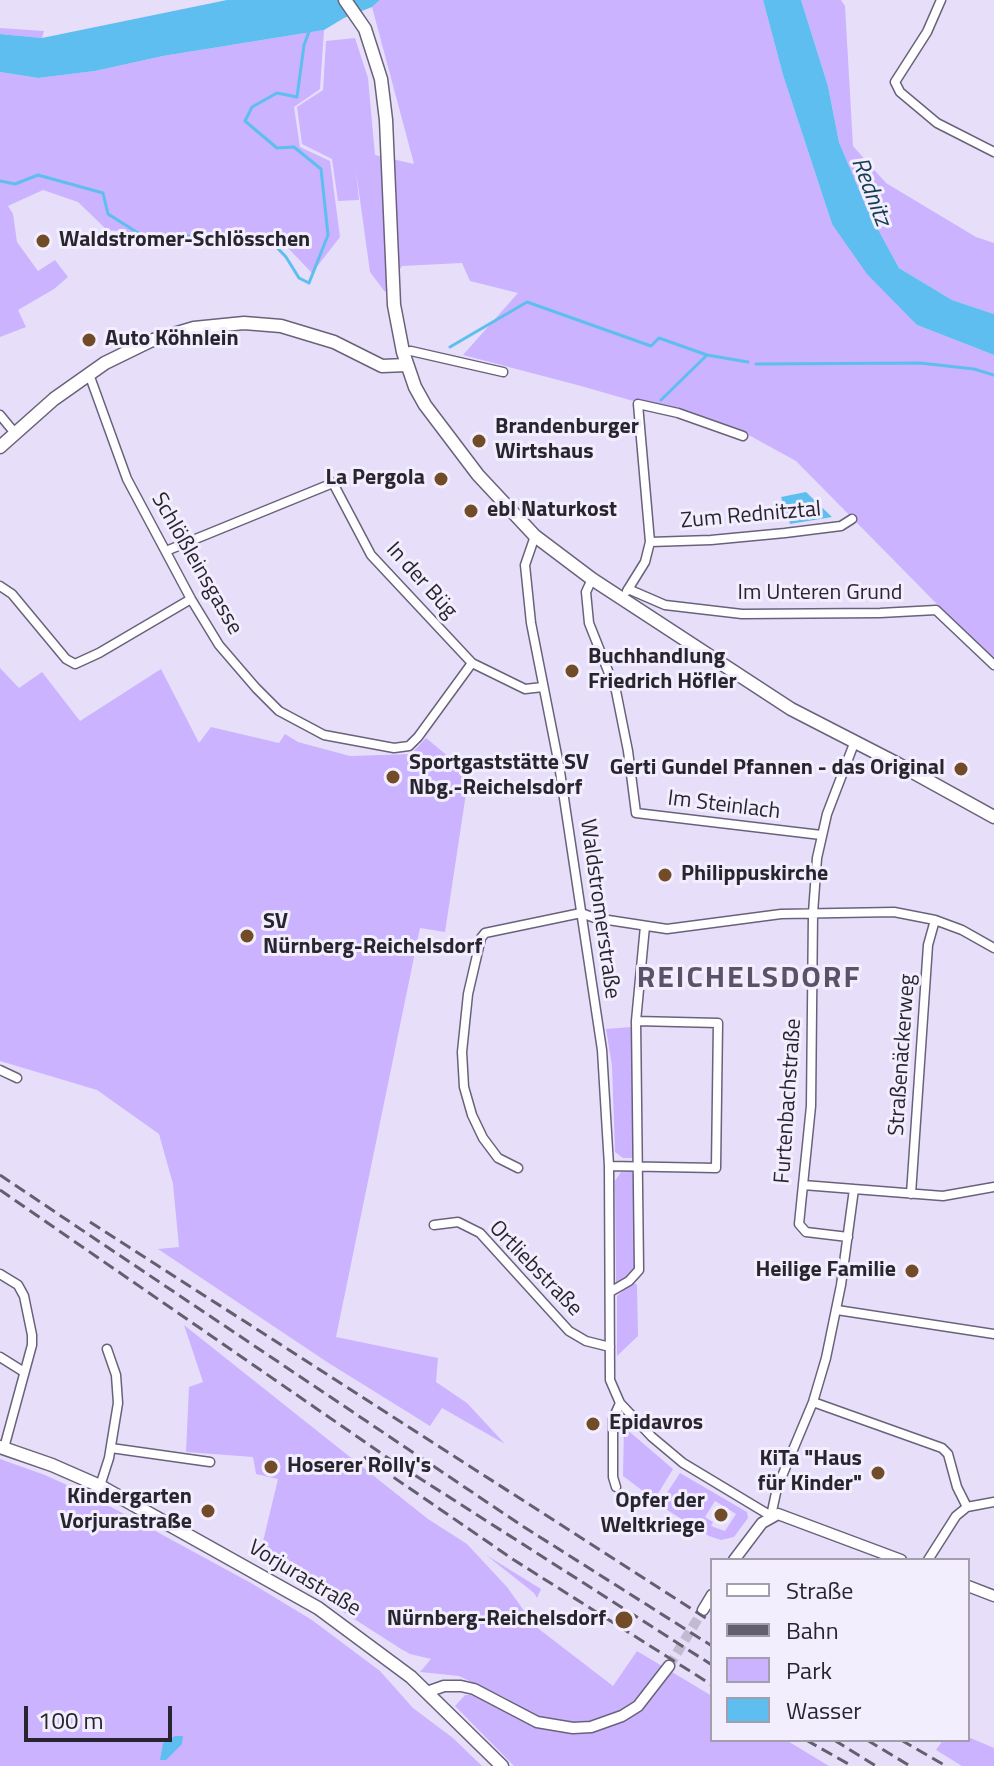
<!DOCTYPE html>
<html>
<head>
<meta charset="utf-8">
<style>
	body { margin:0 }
	#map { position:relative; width:994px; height:1766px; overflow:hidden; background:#e7dffa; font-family:"Titillium Web",sans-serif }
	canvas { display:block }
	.legend { position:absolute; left:710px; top:1558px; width:260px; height:184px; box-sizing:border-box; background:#f3eefe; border:2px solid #a29eab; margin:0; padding:10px 14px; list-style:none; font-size:24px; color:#28252f }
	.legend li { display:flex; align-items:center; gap:16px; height:40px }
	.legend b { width:40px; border:2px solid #a29eab }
	.scale { position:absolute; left:24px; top:1706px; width:148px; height:36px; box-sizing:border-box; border:4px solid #28252f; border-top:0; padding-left:10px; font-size:24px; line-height:28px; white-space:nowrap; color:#28252f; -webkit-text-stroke:6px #f3eefe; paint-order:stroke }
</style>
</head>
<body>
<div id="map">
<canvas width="994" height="1766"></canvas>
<ul class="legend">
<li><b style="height:10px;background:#fff"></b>Straße</li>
<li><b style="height:10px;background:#645f6e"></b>Bahn</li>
<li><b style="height:22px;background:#cbb3ff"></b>Park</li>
<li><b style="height:22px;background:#5ebeef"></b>Wasser</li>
</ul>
<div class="scale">100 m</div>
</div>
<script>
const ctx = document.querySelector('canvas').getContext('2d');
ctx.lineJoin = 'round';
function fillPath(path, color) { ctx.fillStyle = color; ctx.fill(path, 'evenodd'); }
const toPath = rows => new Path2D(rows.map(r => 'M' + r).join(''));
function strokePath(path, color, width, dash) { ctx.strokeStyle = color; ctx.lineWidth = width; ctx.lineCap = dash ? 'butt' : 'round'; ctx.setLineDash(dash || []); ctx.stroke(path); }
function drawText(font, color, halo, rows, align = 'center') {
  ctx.font = font + ' "Titillium Web",sans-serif'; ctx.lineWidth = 6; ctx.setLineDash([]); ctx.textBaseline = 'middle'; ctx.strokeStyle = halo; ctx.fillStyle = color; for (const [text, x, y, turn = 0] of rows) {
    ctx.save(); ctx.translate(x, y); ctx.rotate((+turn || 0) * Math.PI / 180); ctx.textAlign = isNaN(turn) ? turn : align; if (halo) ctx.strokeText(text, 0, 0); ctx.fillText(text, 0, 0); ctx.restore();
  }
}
fillPath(toPath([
	[380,0,763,0,783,75,832,224,917,325,994,355,994,662,796,461,745,433,581,386,463,355,518,293,470,281,462,263,402,266,385,292,370,272,356,171,359,200,338,201,332,159,302,144,297,107,323,90,326,41,355,38,368,78,375,155,414,164,372,7],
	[801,0,841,0,845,6,853,146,886,183,976,237,994,243,994,314,952,300,899,268,867,209,839,142,828,86],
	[0,28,44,31,42,38,0,34],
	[324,30,320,89,294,107,300,147,330,161,340,237,312,273,287,247,107,230,78,202,43,190,8,206,13,214,17,242,38,271,55,260,68,277,54,289,18,310,26,327,0,337,0,72,38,78,95,71,163,56],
	[0,668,19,688,42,672,80,721,161,669,199,743,211,727,279,743,285,734,298,742,350,756,411,754,426,738,449,757,470,767,445,932,420,928,336,1337,438,1358,436,1382,467,1403,505,1444,442,1408,430,1426,327,1362,158,1249,179,1247,173,1184,159,1134,97,1090,0,1061],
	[631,1027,635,1158,623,1158,615,1152,612,1066,606,1029],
	[621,1172,635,1172,636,1268,634,1273,616,1285,615,1181],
	[633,1282,637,1285,638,1336,617,1356,617,1296],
	[184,1325,428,1519,467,1544,507,1587,535,1626,613,1686,637,1651,712,1696,712,1740,786,1740,829,1766,514,1766,455,1706,465,1695,473,1695,501,1709,508,1699,459,1676,420,1672,431,1659,410,1654,401,1649,259,1558,278,1479,256,1474,253,1457,186,1452,189,1387,203,1382],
	[624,1427,673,1469,656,1497,647,1494,623,1476],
	[0,1459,45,1475,91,1496,251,1583,312,1620,380,1671,413,1708,453,1738,482,1766,0,1766],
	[680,1473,747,1512,748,1518,734,1537,721,1540,709,1536,659,1505],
	[715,1501,736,1514,725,1531,711,1526,713,1522,705,1517],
	[486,1555,541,1589,537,1598,534,1593],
	[968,1737,994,1748,994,1766,962,1766,936,1750,943,1740,968,1740]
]), '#cbb3ff');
fillPath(toPath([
	[227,0,380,0,372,7,344,18,324,30,163,56,95,71,38,78,0,72,0,34,42,38],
	[763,0,801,0,828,86,839,142,867,209,899,268,952,300,994,314,994,355,917,325,867,274,832,224,783,75],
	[806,492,832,517,790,524,781,497],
	[175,1736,183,1736,182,1744,166,1760,160,1760,163,1743]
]), '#5ebeef');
strokePath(toPath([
	[0,181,15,184,38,175,103,193,108,214,143,236,266,236,286,257,299,278,309,283,328,235,321,169,294,147,277,148,245,121,252,107,277,93,297,97,304,45,310,29],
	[450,347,527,302,651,346,659,338,707,355,748,362],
	[756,364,920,363,974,369,994,375],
	[661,400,707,355]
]), '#5ebeef', 3);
strokePath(toPath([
	[669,1666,703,1610]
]), '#c1bad1', 10, [10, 5]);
const minor = toPath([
	[941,0,927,32,895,82,900,92,937,123,994,152],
	[403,352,411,351,503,372],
	[89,374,127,479,191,599,219,645,256,688,279,711,324,735,394,748,409,746,418,737,472,663],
	[0,415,14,432],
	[535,536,525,565,531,623,559,765,602,1050,609,1166,610,1380,620,1403,652,1437,683,1463,771,1516],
	[650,542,711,540,785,533,841,526,852,519],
	[166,551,333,483,371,555,472,663,525,689,543,687],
	[592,579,586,592,589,623,616,691,628,751,636,813,821,835],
	[0,586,12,594,66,659,75,664,99,653,191,599],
	[628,589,665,605,742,614,880,613,936,610,994,665],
	[627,591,645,562,650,542,638,404,678,413,743,436],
	[0,1070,17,1078],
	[609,1166,716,1168,718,1023,636,1021],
	[518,1168,498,1158,483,1138,472,1115,464,1087,462,1052,468,994,481,938,485,933,581,913,595,918,667,929,781,914,894,912,935,920,962,930,994,948],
	[803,1185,943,1196,994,1187],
	[911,1194,928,945,935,920],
	[434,1225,458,1222,480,1233,569,1331,586,1341,610,1347],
	[848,1237,806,1232,799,1224,811,1106,813,913,817,858,827,814,855,741],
	[0,1274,18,1285,24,1296,32,1335,32,1345,4,1448],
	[610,1292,629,1281,639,1270,636,1021,645,926],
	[837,1310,994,1334],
	[0,1357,24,1372],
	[813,1402,942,1448,948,1454,957,1487,967,1507],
	[111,1448,210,1462],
	[100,1486,109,1458,118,1403,116,1375,107,1349],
	[616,1487,613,1477,613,1419,620,1403],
	[771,1516,777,1488,813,1402,826,1358,841,1285,854,1189],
	[928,1560,956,1516,967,1507,994,1502]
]);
const tertiary = toPath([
	[734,1560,762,1523,778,1514,901,1560],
	[968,1586,994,1596],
	[703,1610,712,1595],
	[427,1692,444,1686,461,1686,474,1689,537,1722,573,1728,591,1727,622,1716,638,1706,669,1666]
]);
const secondary = toPath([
	[0,447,54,399,105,363,150,341,194,328,244,323,281,326,334,342,382,366,407,365],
	[0,1447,52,1465,100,1486,318,1608,411,1677,502,1766]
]);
const primary = toPath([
	[345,0,365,29,381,79,386,120,394,305,403,352,415,387,425,405,478,475,535,536,592,579,791,709,898,764,994,817]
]);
strokePath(minor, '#69627a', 11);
strokePath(tertiary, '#69627a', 13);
strokePath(secondary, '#69627a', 15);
strokePath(primary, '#69627a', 15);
strokePath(minor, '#fff', 8);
strokePath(tertiary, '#fff', 10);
strokePath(secondary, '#fff', 12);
strokePath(primary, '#fff', 12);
strokePath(toPath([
	[0,1175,524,1527,712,1646],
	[0,1190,388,1458,712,1665],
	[90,1222,712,1622],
	[364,1457,514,1560,712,1685],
	[806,1740,852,1766],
	[834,1740,876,1766],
	[867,1740,910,1766],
	[901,1740,946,1766]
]), '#645f6e', 3, [12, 6]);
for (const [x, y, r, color] of [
	[43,241,8,"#724c28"],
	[89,340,8,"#724c28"],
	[479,441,8,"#724c28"],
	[441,479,8,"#724c28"],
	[471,511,8,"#724c28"],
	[572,671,8,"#724c28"],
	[961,769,8,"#724c28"],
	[393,777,8,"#724c28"],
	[665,875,8,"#724c28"],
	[247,936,8,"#724c28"],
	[912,1271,8,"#724c28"],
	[593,1424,8,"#724c28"],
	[271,1467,8,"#724c28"],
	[878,1473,8,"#724c28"],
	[208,1511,8,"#724c28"],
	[721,1515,8,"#724c28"],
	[624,1620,10,"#724c28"]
]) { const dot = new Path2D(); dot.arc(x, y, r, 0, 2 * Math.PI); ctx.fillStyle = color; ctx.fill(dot); strokePath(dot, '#f3eefe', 3); }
drawText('bold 22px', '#28252f', '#f3eefe', [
	["Waldstromer-Schlösschen",59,241],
	["Auto Köhnlein",105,340],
	["Brandenburger",495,428],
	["Wirtshaus",495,453],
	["La Pergola",425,479,"right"],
	["ebl Naturkost",487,511],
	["Buchhandlung",588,658],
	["Friedrich Höfler",588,683],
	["Sportgaststätte SV",409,764],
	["Nbg.-Reichelsdorf",409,789],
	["Gerti Gundel Pfannen - das Original",945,769,"right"],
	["Philippuskirche",681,875],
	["SV",263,923],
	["Nürnberg-Reichelsdorf",263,948],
	["Heilige Familie",896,1271,"right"],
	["Epidavros",609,1424],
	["KiTa \"Haus",862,1460,"right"],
	["für Kinder\"",862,1485,"right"],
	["Hoserer Rolly's",287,1467],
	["Kindergarten",192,1498,"right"],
	["Vorjurastraße",192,1523,"right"],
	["Opfer der",705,1502,"right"],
	["Weltkriege",705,1527,"right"],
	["Nürnberg-Reichelsdorf",606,1620,"right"]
], 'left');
drawText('22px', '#28252f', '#f3eefe', [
	["Zum Rednitztal",751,516,-5],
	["Schlößleinsgasse",196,564,60],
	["In der Büg",421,581,48],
	["Im Unteren Grund",820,594],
	["Im Steinlach",724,806,7],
	["Waldstromerstraße",599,909,82],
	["Straßenäckerweg",903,1055,-86],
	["Furtenbachstraße",789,1101,-86],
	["Ortliebstraße",535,1269,46],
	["Vorjurastraße",304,1579,31]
]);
drawText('italic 24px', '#143d52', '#f3eefe', [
	["Rednitz",870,192,69]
]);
ctx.letterSpacing = '2px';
drawText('bold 30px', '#595269', '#f3eefe', [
	["REICHELSDORF",749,980]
]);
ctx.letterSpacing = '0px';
</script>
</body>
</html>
